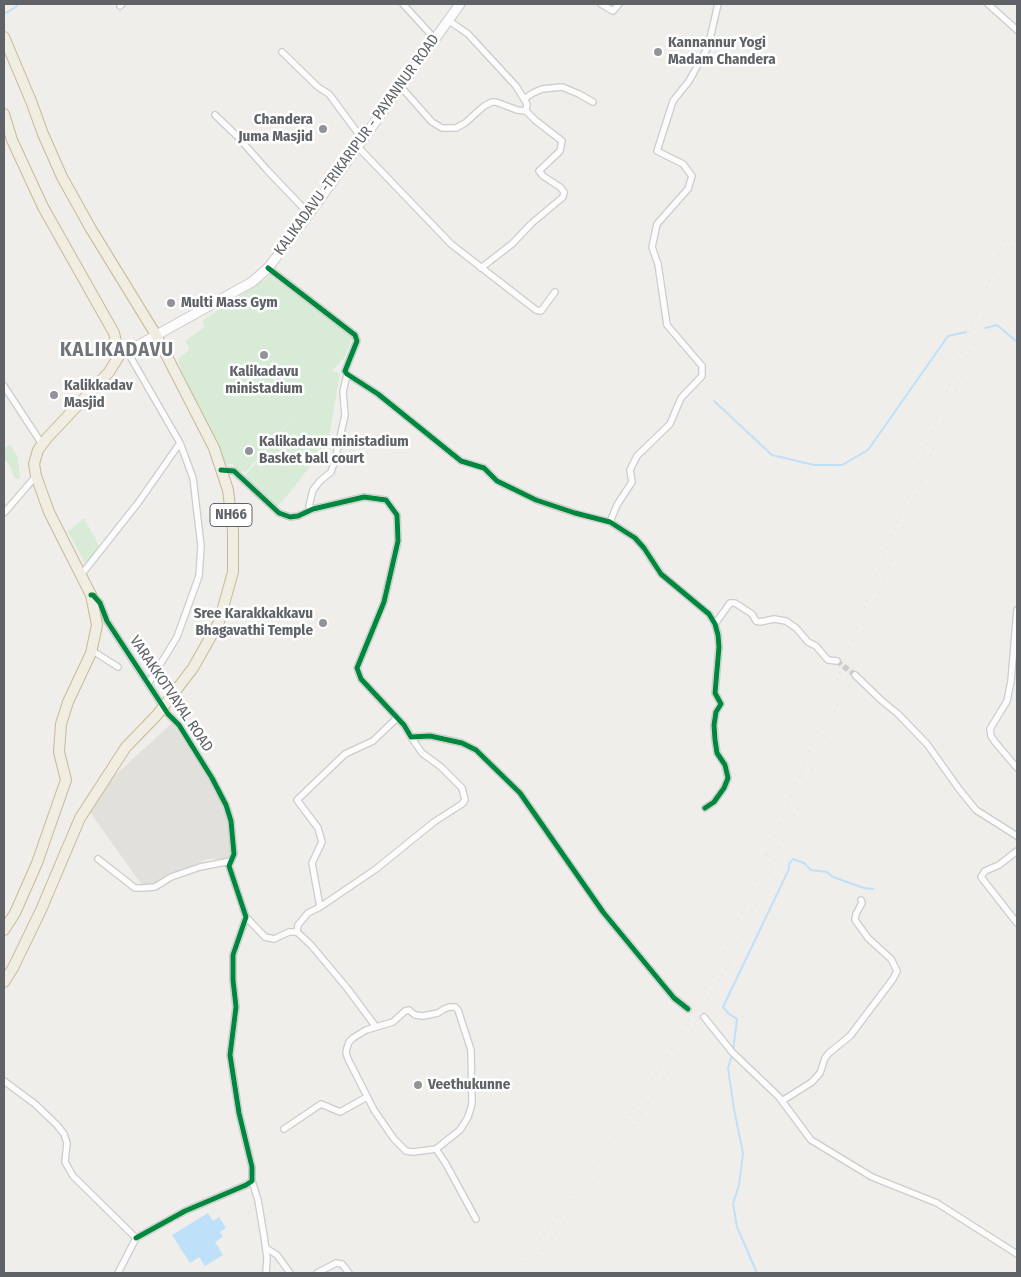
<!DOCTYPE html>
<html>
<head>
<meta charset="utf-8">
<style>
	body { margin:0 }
	#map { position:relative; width:1021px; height:1277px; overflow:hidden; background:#efeeea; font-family:"Fira Sans Condensed",sans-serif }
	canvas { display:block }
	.frame { position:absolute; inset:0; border:5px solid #5f6368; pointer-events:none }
</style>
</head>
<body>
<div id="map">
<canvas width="1021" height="1277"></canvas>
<div class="frame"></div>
</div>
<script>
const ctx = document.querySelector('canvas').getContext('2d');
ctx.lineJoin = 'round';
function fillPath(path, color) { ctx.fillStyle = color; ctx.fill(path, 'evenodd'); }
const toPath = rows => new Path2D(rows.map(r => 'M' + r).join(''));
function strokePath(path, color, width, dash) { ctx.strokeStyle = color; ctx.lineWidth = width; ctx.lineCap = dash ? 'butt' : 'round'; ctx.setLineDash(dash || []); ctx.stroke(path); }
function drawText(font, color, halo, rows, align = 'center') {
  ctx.font = font + ' "Fira Sans Condensed",sans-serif'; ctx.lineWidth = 5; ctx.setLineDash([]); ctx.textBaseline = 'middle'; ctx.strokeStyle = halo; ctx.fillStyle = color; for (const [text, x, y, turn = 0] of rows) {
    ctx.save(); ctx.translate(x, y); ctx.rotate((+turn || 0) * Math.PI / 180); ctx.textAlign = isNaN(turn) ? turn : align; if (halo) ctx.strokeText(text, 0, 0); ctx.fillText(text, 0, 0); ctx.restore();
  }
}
fillPath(toPath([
	[172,723,218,792,229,819,232,853,228,859,207,859,158,882,142,885,84,804]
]), '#e2e0da');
fillPath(toPath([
	[270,276,353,337,344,358,332,371,340,373,328,443,291,491,277,507,245,476,299,410,245,473,244,471,240,472,232,464,226,465,183,376,178,359,190,349,185,341,205,327,202,321],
	[10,445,18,457,20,479,14,478,11,468,4,458,4,448],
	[84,518,100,548,85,563,68,532]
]), '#d8ebd6');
fillPath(toPath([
	[208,1213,213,1221,219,1217,226,1228,220,1232,223,1237,215,1242,223,1255,205,1266,199,1257,190,1263,172,1235]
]), '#bfe0f9');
strokePath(toPath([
	[4,14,16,7,17,4],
	[985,328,997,325,1017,342],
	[714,401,772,455,814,465,842,465,868,450,948,336,966,332],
	[733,1051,737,1019,729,1014,723,1007,789,869,789,864,793,859,804,863,811,870,827,872,833,877,864,888,873,889],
	[732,1055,728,1068,734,1109,743,1153,739,1185,733,1204,737,1227,757,1273]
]), '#bfe0f9', 2);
strokePath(toPath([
	[837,661,855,675]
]), '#cbcbca', 5.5, [5.5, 3]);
const street = toPath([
	[403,4,435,39],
	[601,4,613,11,619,4],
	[988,4,1017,30],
	[120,6,122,4],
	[448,20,468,34,516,86,527,104,526,111],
	[282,52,318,87,329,94,363,140],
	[401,87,432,122,442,128,456,128,465,123,484,106,492,102,496,102,517,110,526,111,535,120,562,141,560,151,539,171,543,176,560,187,564,192,563,197,532,223,512,244,481,268],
	[524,99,533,93,542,89,562,87,579,94,593,102],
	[215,115,238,137,267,170,309,214],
	[358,147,451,244,536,310,541,311,555,292],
	[268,268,355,335,357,341,345,371,347,374,378,394,461,461,484,468,497,481,536,500,575,513,610,522,635,538,644,548,661,574,709,614,715,624,718,635,719,647,715,693,721,704,716,712,714,725,715,740,717,753,725,765,728,778,724,788,714,802,705,808],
	[127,351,180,443,193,478,201,546,199,576,177,637,148,684],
	[4,386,42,444],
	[221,470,234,471,279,513,290,517,298,516,313,509,364,497,386,500,397,515,398,541,384,602,357,668,361,679,404,725,411,737,430,736,462,743,476,750,520,793,603,912,674,998,688,1009],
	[313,509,309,506,313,490,320,481,331,472,335,460,345,415,343,392,347,374],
	[4,513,36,476],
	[610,522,617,505,632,482,630,470,637,456,670,424,681,398,702,376,702,366,667,325,658,264,652,247,657,224,688,189,692,176,683,164,657,151,673,101,689,81,708,47,718,4],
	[81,575,138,503,180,443],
	[93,595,100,603,107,621,135,664,168,714,179,725,212,778,226,805,231,821,234,854,229,866,246,917,233,955,233,980,236,1007,230,1055,239,1113,252,1167,252,1181,246,1185,185,1211,136,1238],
	[1017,610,1011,681,1007,701,990,729,991,736,995,742,1017,768],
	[715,624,730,603,735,603,752,614,756,621,760,622,774,619,786,621,796,628,808,642,816,646,828,660,837,661],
	[91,653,96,653,118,667],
	[855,675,881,700,898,714,927,744,959,789,976,810,1017,836],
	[1017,851,999,865,985,871,981,877,1017,923],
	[98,859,135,888,142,888,155,887,171,877,200,867,231,861],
	[320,907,312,863,322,842,318,828,297,800,345,754,373,741,397,718],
	[246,917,265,937,274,939,289,932,297,932,311,945,347,988,376,1027],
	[297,932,298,925,308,913,320,907,376,869,434,822,462,804,465,800,462,788,441,767,422,753,411,737],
	[450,1007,455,1007,458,1010,471,1050,472,1104,468,1117,460,1130,436,1149,413,1152,406,1151,394,1139,374,1110,348,1059,346,1053,347,1048,349,1042,353,1038,366,1030,393,1022,405,1011,409,1010,415,1015,423,1016,438,1013,444,1009,450,1007],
	[704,1017,732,1052,779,1097,811,1140,872,1177,937,1203,1017,1254],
	[4,1081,35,1104,57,1125,64,1134,67,1143,65,1162,73,1176,136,1238,118,1273],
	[782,1101,812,1082,820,1073,825,1058,829,1053,850,1036,893,979,897,971,891,959,868,938,855,920,856,914,862,903,861,900],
	[284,1129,321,1104,340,1112,367,1097],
	[436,1149,446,1164,476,1219],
	[252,1181,258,1200,264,1236,267,1258,266,1273],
	[266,1248,277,1255,290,1273],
	[317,1273,336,1263,342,1264,349,1273]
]);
const secondary = toPath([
	[119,356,252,282,268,268,309,214,460,4]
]);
const highway = toPath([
	[4,37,31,101,43,134,62,177,91,229,156,335,214,448,228,490,233,531,233,572,219,622,193,668,157,715,126,747,80,818,41,910,13,968,4,982],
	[4,114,12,140,43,207,114,333,119,356,109,372,47,438,38,450,34,464,36,476,49,512,91,595,97,625,91,653,68,702,61,724,59,752,66,780,37,863,15,913,4,930]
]);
strokePath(street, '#cbcccc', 8);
strokePath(secondary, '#cacacb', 11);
strokePath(highway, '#c8b996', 12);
strokePath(street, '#fdfcfc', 5.5);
strokePath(secondary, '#fdfcfc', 9);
strokePath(highway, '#f0ede3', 10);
strokePath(toPath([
	[514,1273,564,1208,617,1134,678,1038,712,976,730,939,774,839,830,698,1017,207],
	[526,1273,604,1169,646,1107,679,1054,733,956,800,802,967,361,1017,236]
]), '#e4e4e4', 2, [1, 6]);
strokePath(toPath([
	[268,268,355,335,357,341,345,371,347,374,378,394,461,461,484,468,497,481,536,500,575,513,610,522,635,538,644,548,661,574,709,614,715,624,718,635,719,647,715,693,721,704,716,712,714,725,715,740,717,753,725,765,728,778,724,788,714,802,705,808],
	[221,470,234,471,279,513,290,517,298,516,313,509,364,497,386,500,397,515,398,541,384,602,357,668,361,679,404,725,411,737,430,736,462,743,476,750,520,793,603,912,674,998,688,1009],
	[91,595,93,595,100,603,107,621,168,714,179,725,212,778,226,805,231,821,234,854,229,866,246,917,233,955,233,980,236,1007,230,1055,239,1113,252,1167,252,1181,246,1185,185,1211,136,1238]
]), '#00873e', 5);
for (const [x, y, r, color] of [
	[658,52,5,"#919496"],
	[323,129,5,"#919496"],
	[171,303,5,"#919496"],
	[264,355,5,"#919496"],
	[54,395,5,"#919496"],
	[249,451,5,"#919496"],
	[323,623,5,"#919496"],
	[418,1085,5,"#919496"]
]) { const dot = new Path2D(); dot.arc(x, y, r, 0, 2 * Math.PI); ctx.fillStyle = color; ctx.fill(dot); strokePath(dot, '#fff', 2); }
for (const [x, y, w] of [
	[231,515,42]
]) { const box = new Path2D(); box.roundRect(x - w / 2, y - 11.5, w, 23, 4); ctx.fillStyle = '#fff'; ctx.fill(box); strokePath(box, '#5f6368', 1); }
drawText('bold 14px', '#5f6368', null, [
	["NH66",231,515]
]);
drawText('bold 15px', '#5f6368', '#fff', [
	["Kannannur Yogi",668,43],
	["Madam Chandera",668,60],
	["Chandera",313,120,"right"],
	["Juma Masjid",313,137,"right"],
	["Multi Mass Gym",181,303],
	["Kalikadavu",264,372,"center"],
	["ministadium",264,389,"center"],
	["Kalikkadav",64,386],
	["Masjid",64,403],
	["Kalikadavu ministadium",259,442],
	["Basket ball court",259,459],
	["Sree Karakkakkavu",313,614,"right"],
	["Bhagavathi Temple",313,631,"right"],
	["Veethukunne",428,1085]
], 'left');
drawText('15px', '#5f6368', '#fff', [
	["KALIKADAVU -TRIKARIPUR - PAYANNUR ROAD",357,145,-54],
	["VARAKKOTVAYAL ROAD",171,694,56]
]);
ctx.letterSpacing = '1px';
drawText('bold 20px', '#70757a', '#fff', [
	["KALIKADAVU",117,350]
]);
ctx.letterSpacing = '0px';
</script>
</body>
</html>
